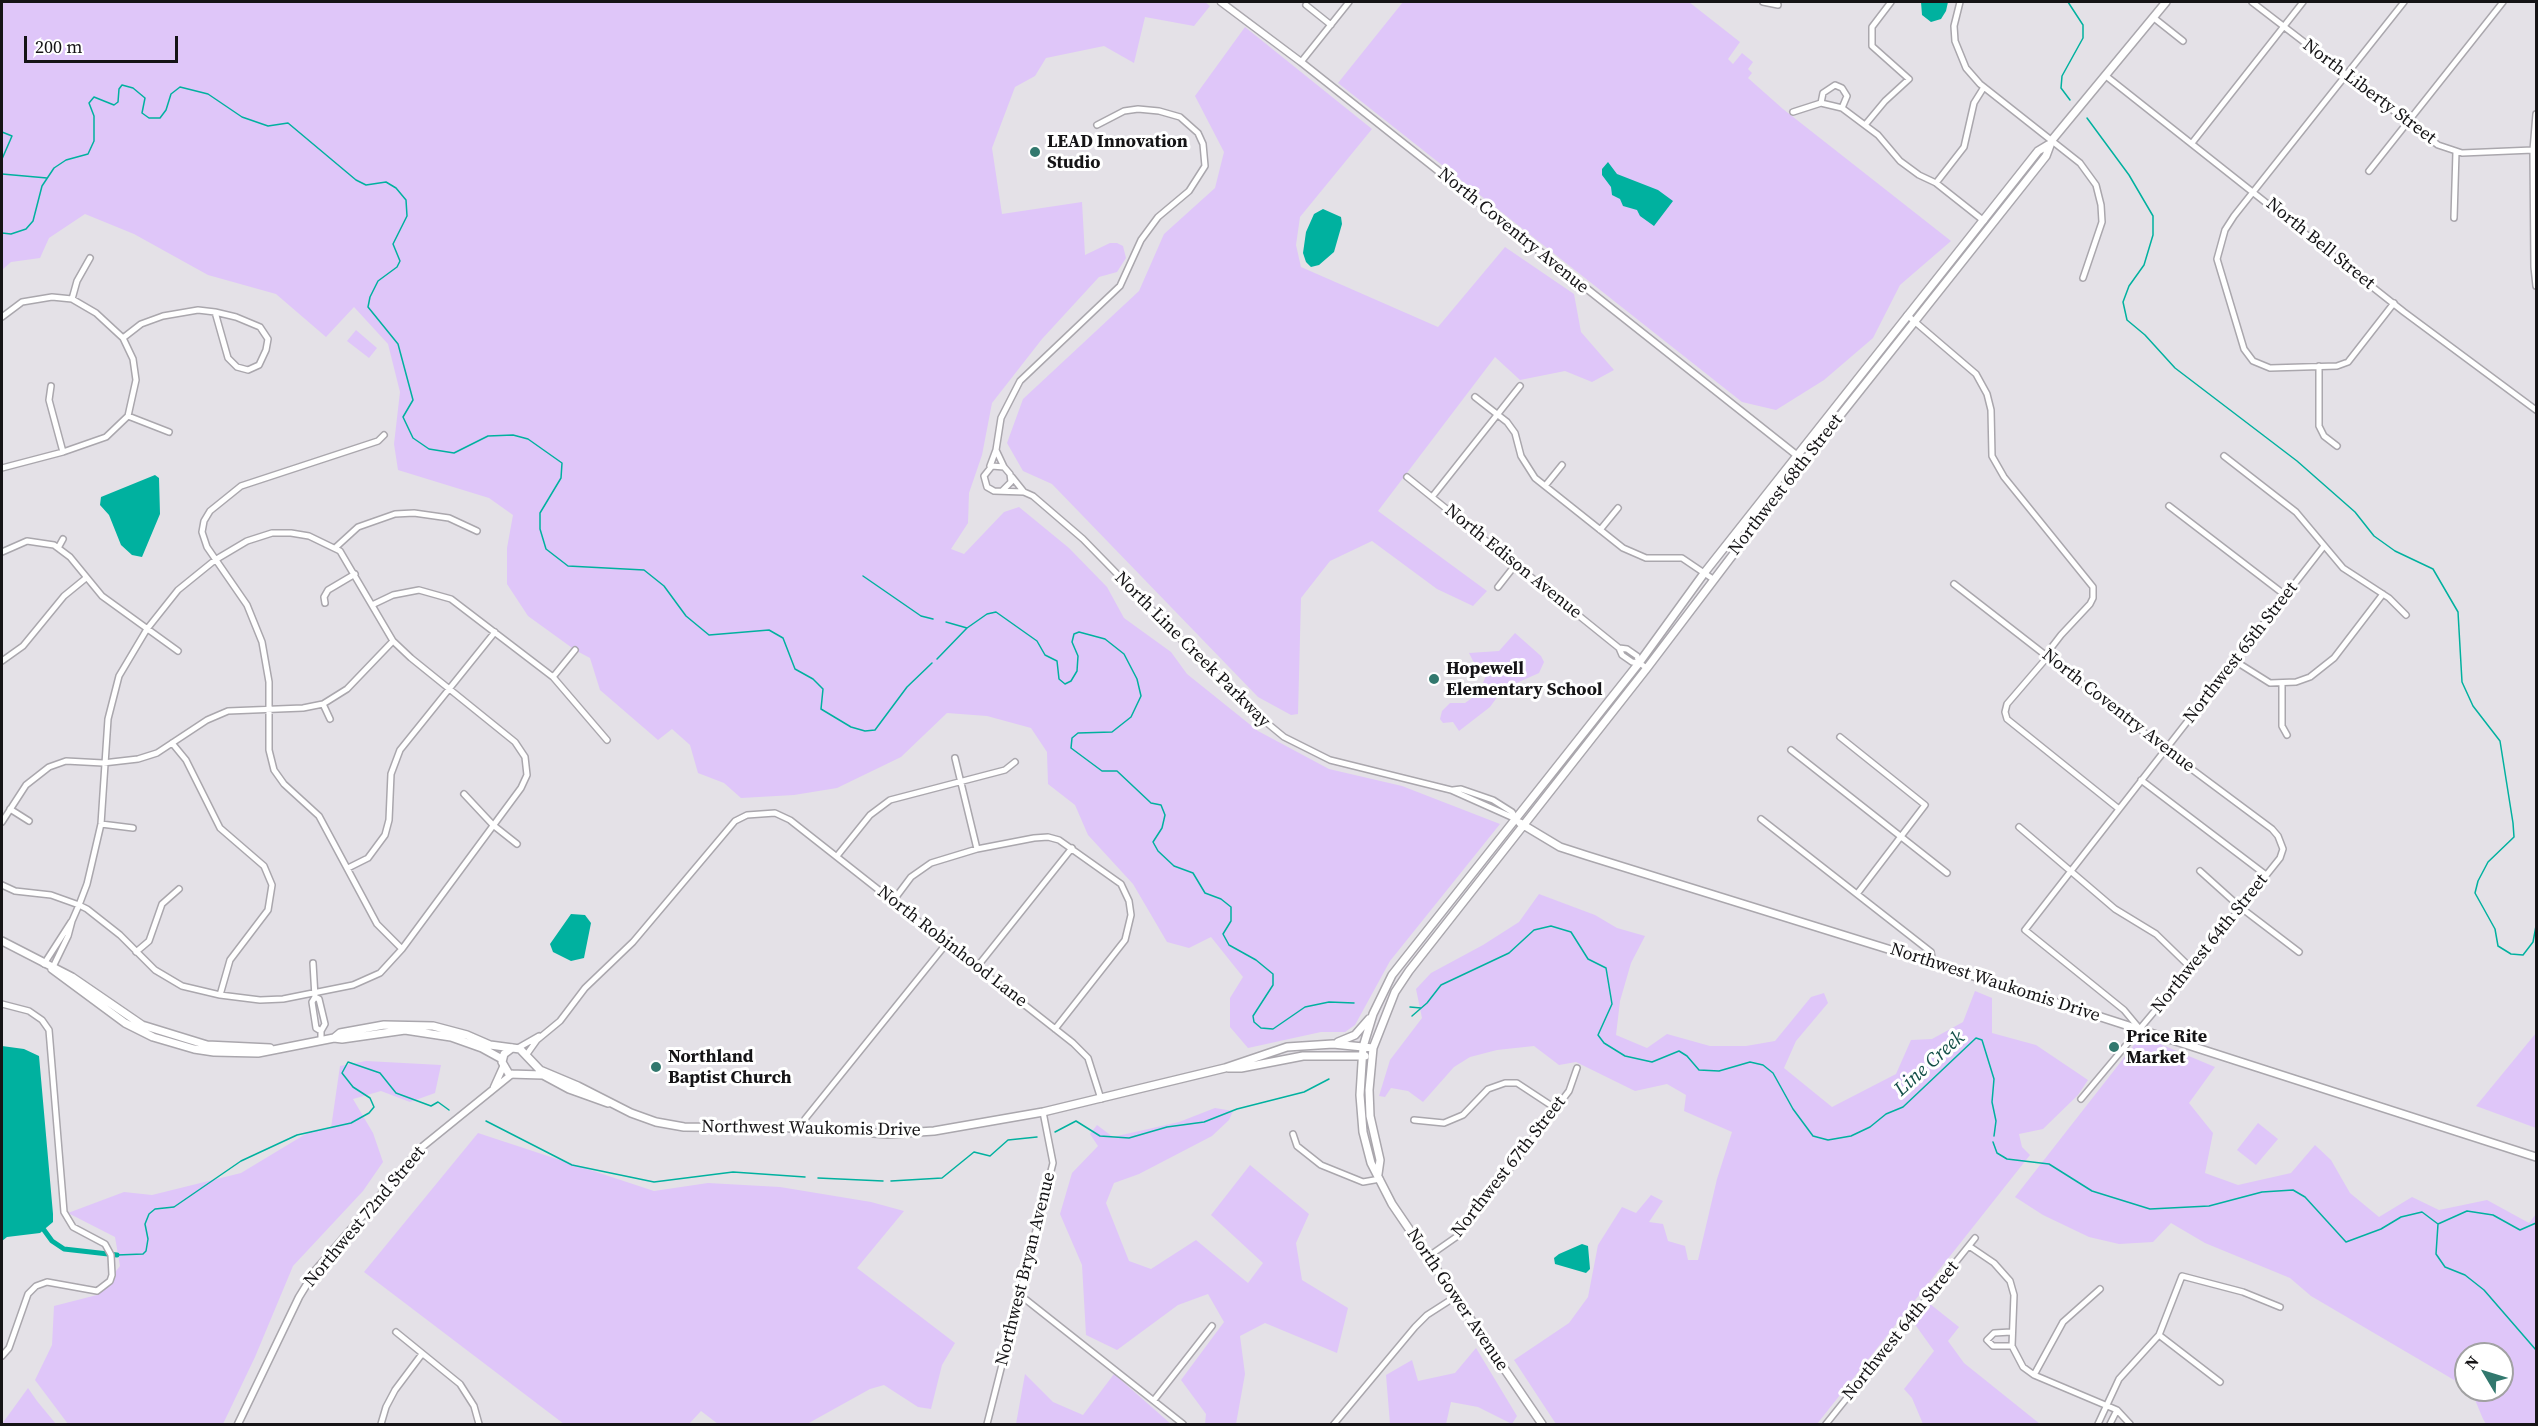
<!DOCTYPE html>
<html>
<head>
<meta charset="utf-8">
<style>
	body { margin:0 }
	#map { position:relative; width:2538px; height:1426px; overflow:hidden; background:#e4e1e7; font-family:"Source Serif 4",serif }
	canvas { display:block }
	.frame { position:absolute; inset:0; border:3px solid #151416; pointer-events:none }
	.north { position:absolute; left:2454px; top:1342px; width:60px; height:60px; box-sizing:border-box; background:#fff; border:2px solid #a1a1a2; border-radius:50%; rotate:308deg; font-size:16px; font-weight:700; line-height:24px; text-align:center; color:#151416 }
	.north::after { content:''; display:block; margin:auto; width:21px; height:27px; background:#32786e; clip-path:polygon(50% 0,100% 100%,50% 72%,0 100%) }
	.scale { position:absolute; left:24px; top:36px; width:154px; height:27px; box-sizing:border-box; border:3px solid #151416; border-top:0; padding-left:8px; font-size:18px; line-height:21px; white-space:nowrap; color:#151416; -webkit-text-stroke:4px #fff; paint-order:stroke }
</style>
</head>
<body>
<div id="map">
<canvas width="2538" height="1426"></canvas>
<div class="frame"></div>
<div class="north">N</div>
<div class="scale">200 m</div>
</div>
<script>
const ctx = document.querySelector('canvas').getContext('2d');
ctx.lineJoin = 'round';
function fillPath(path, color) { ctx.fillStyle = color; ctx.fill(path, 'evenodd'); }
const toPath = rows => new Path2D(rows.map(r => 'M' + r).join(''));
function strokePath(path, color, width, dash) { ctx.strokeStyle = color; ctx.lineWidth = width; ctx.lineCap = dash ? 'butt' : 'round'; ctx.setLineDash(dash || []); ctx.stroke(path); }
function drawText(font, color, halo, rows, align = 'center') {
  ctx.font = font + ' "Source Serif 4",serif'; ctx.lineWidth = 6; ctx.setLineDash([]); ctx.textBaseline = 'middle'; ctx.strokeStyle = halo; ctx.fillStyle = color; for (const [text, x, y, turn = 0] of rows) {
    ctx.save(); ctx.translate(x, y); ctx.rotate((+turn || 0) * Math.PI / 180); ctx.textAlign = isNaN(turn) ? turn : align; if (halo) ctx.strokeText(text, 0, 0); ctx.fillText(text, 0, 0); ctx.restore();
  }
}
fillPath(toPath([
	[2,2,1205,2,1210,6,1194,26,1145,17,1134,63,1104,46,1046,58,1035,76,1015,87,992,148,1002,214,1082,202,1085,255,1110,243,1117,243,1123,246,1126,258,1117,272,1099,277,1042,339,992,403,982,455,969,493,968,523,951,549,964,554,1004,512,1019,507,1069,548,1107,587,1124,618,1171,652,1187,674,1258,731,1329,769,1402,786,1500,824,1390,961,1355,1025,1345,1032,1321,1032,1248,1048,1230,1027,1230,998,1243,977,1211,937,1189,948,1167,942,1133,884,1088,835,1075,805,1048,784,1047,752,1031,728,987,716,947,713,901,757,837,788,794,795,741,798,724,783,698,773,690,745,672,729,658,740,600,690,590,658,575,650,528,616,507,584,507,548,513,515,489,498,398,470,394,444,400,392,388,344,354,307,326,337,276,294,208,275,134,234,85,214,49,238,40,258,11,262,2,270],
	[1403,2,1689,2,1740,42,1728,59,1733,64,1742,53,1753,62,1748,69,1752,73,1748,78,1783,109,1951,241,1900,285,1873,338,1824,380,1776,410,1742,402,1338,83],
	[1245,27,1372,129,1300,217,1296,245,1301,267,1438,327,1505,247,1574,294,1581,332,1614,370,1592,382,1565,371,1520,380,1495,357,1378,511,1487,591,1473,606,1437,589,1372,541,1330,561,1301,598,1298,714,1291,715,1258,697,1052,484,1023,471,1007,443,1023,399,1139,291,1164,234,1215,188,1224,152,1195,96],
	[356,330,377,348,369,358,347,341],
	[1515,633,1541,656,1544,662,1539,673,1503,689,1490,707,1459,731,1453,722,1443,723,1440,719,1442,711,1450,703,1465,703,1479,693,1487,673,1473,661,1469,653,1499,651],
	[1539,894,1595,915,1617,928,1645,936,1631,963,1620,1001,1616,1035,1647,1048,1667,1034,1710,1046,1746,1046,1775,1041,1811,997,1824,993,1828,1003,1796,1041,1784,1068,1832,1107,1896,1074,1911,1040,1932,1039,1963,1022,1975,991,1992,998,1992,1033,2036,1045,2088,1080,2078,1095,2043,1129,2019,1134,2022,1147,2030,1155,1817,1424,1556,1424,1514,1360,1569,1323,1588,1297,1598,1245,1622,1207,1636,1213,1651,1195,1663,1201,1649,1222,1663,1224,1668,1241,1685,1246,1688,1260,1698,1260,1717,1179,1732,1132,1684,1111,1686,1095,1667,1084,1635,1091,1576,1062,1559,1065,1534,1046,1497,1050,1470,1057,1454,1067,1423,1102,1408,1091,1391,1088,1385,1097,1379,1096,1390,1060,1422,1018,1416,989,1431,973,1483,945,1519,922],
	[2536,1033,2536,1128,2476,1106],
	[2141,1036,2215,1067,2189,1103,2213,1133,2205,1173,2238,1185,2291,1173,2315,1145,2331,1160,2350,1193,2379,1217,2412,1197,2439,1210,2487,1200,2529,1223,2536,1214,2536,1424,2486,1424,2483,1419,2471,1390,2502,1390,2502,1354,2466,1354,2466,1387,2311,1296,2290,1278,2205,1243,2171,1223,2153,1242,2119,1244,2089,1237,2043,1215,2015,1197],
	[366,1061,441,1065,435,1093,410,1102,381,1091,353,1099,373,1133,383,1162,363,1191,293,1266,255,1357,223,1424,68,1424,35,1380,52,1345,54,1306,97,1295,120,1266,115,1237,68,1213,124,1192,152,1195,241,1173,309,1132,331,1128,340,1066],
	[1215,1108,1233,1111,1229,1120,1212,1136,1139,1174,1114,1183,1106,1203,1129,1261,1151,1269,1196,1240,1248,1283,1263,1263,1211,1215,1250,1165,1309,1214,1296,1243,1302,1280,1348,1308,1337,1353,1265,1323,1240,1336,1245,1374,1236,1424,1205,1424,1206,1414,1181,1380,1224,1322,1208,1294,1178,1305,1117,1350,1086,1335,1082,1265,1060,1214,1072,1173,1098,1146,1090,1134,1097,1125,1113,1137,1179,1122],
	[2258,1123,2278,1139,2256,1165,2237,1150],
	[478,1133,654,1191,708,1183,780,1187,871,1202,904,1211,857,1268,955,1343,942,1365,931,1409,918,1407,884,1385,870,1389,807,1424,718,1424,701,1411,689,1424,564,1424,364,1272],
	[1930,1304,1959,1327,1948,1341,1964,1363,2040,1424,1923,1424,1912,1398,1904,1389,1934,1351,1914,1323],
	[1476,1348,1517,1416,1512,1424,1478,1407,1451,1402,1446,1424,1390,1424,1386,1375,1412,1360,1418,1381,1455,1373],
	[1025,1374,1053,1402,1083,1415,1114,1374,1171,1424,1016,1424],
	[28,1388,37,1401,56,1424,2,1424]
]), '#dfc6f9');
fillPath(toPath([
	[1921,2,1948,2,1946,11,1941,19,1931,22,1922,15],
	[1608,162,1617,174,1658,190,1673,201,1654,226,1640,216,1637,210,1623,206,1620,199,1612,195,1611,187,1602,175,1602,169],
	[1323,209,1341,217,1342,224,1334,252,1319,265,1311,267,1306,262,1303,253,1306,232,1314,214],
	[155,475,159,478,160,514,142,557,132,555,121,545,109,515,100,505,101,497],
	[571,914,585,915,591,923,584,958,571,961,553,952,550,944],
	[2,1046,24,1049,39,1056,53,1214,53,1222,40,1233,7,1237,2,1241],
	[1582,1244,1588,1246,1590,1269,1586,1273,1555,1264,1554,1258,1559,1254]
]), '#00b19f');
strokePath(toPath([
	[2068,2,2083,25,2083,38,2062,76,2061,88,2070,100],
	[2087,118,2129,175,2153,216,2153,235,2144,265,2129,286,2123,302,2127,320,2145,335,2175,368,2297,461,2355,512,2374,536,2395,551,2433,569,2458,612,2462,682,2473,706,2500,741,2513,823,2514,837,2488,862,2478,881,2475,893,2495,929,2498,946,2511,954,2523,955,2533,942,2536,926],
	[2,132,12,136,2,159],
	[2,174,47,178],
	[2,233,11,234,26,229,33,221,42,186,54,168,66,160,88,154,94,141,94,116,89,103,94,97,114,105,118,102,119,89,122,85,133,88,145,98,142,113,149,118,160,118,166,110,171,94,180,87,208,94,242,117,268,126,288,123,356,180,366,185,386,182,396,188,406,200,407,216,393,244,400,261,397,267,378,281,370,297,368,307,398,344,413,400,403,417,413,438,429,449,454,453,488,436,513,435,528,439,562,463,561,478,540,513,540,529,546,549,568,566,644,570,664,586,686,616,709,635,769,630,783,638,795,669,813,679,823,689,821,709,851,727,865,731,875,730,907,687,932,663],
	[863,576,921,616,933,619],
	[946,622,967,628],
	[937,659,967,628,987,614,996,612,1037,641,1045,655,1057,661,1059,679,1065,684,1071,681,1077,671,1078,656,1072,642,1074,634,1079,632,1105,639,1124,654,1137,679,1141,696,1131,717,1112,732,1078,733,1072,738,1071,748,1102,771,1117,771,1151,803,1161,805,1165,815,1162,828,1153,842,1158,851,1174,866,1193,873,1205,893,1221,899,1231,907,1231,921,1223,934,1229,945,1256,960,1273,974,1273,985,1253,1016,1254,1022,1261,1028,1273,1029,1305,1007,1329,1002,1354,1003],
	[1410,1007,1421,1008],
	[1412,1016,1427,1003,1441,985,1509,953,1534,930,1551,926,1571,932,1588,959,1606,968,1612,1004,1598,1035,1604,1043,1625,1056,1652,1062,1679,1051,1687,1056,1699,1070,1719,1071,1750,1062,1763,1065,1773,1073,1793,1109,1813,1136,1828,1140,1851,1136,1870,1127,1886,1114,1903,1107,1976,1038,1982,1040,1994,1079,1992,1102,1996,1121,1994,1136],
	[486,1121,572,1165,654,1182,733,1172,805,1177],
	[1055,1132,1076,1121,1100,1136,1129,1138,1167,1127,1204,1122,1237,1109,1304,1092,1329,1079],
	[1993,1142,1997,1153,2007,1159,2049,1164,2092,1191,2150,1209,2209,1206,2262,1192,2293,1190,2305,1197,2346,1242,2381,1229,2401,1217,2422,1212,2438,1224,2436,1254,2445,1267,2465,1275,2484,1290,2536,1350],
	[818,1178,883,1181],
	[891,1181,942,1178,974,1152,990,1156,1008,1140,1037,1137],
	[2438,1224,2467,1211,2493,1215,2520,1230,2536,1223],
	[117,1255,143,1254,146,1251,148,1239,145,1224,149,1214,155,1209,174,1207,241,1161,297,1135,351,1123,369,1113,374,1107,370,1098,353,1087,342,1073,348,1062,380,1073,396,1093,431,1106,438,1102,449,1110]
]), '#00b19f', 1.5);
strokePath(toPath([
	[44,1230,52,1241,64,1249,117,1255]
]), '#00b19f', 5);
const minor = toPath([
	[1763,2,1778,5],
	[1960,2,1954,26,1955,41,1966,68,1980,84,2080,163,2096,185,2101,205,2102,222,2083,278],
	[2252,2,2438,145,2462,153,2533,150],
	[1306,5,1331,25],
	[2154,18,2183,41],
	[1301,62,1349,2],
	[2106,76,2404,312,2536,410],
	[1821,103,1823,93,1835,85,1842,88,1847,96,1842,108],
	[1793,112,1821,103,1842,108,1878,135,1900,161,1919,175,1936,183,1984,221],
	[2536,114,2533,150,2534,267,2536,286],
	[1865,125,1885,101,1909,79,1872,46,1872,27,1891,2],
	[2192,143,2303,2],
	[2369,171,2503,2],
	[1936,183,1964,147,1974,103,1984,87],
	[2454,218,2456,152],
	[72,299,77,281,90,258],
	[2394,303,2348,362,2337,366,2270,368,2253,361,2244,349,2217,259,2225,230,2234,216,2404,2],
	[1907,315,1976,374,1987,394,1991,410,1992,456,2004,477,2093,587,2093,598,2090,604,2061,635,2051,648,2050,654,2007,704,2005,712,2007,719,2119,809],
	[2,317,22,302,52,297,72,299,96,313,123,338,133,359,136,380,128,416],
	[123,338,141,324,163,316,198,310,215,312,236,317,260,327,268,339,266,350,259,365,248,370,237,367,228,358,215,312],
	[2319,366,2319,426,2324,436,2337,446],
	[51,386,49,400,63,452],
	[1475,397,1507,422,1515,433,1521,456,1535,478,1623,548,1646,558,1682,558,1713,579],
	[384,435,378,441,241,486,210,511,204,521,202,532,207,547,247,605,262,642,269,682,269,750,274,770,284,784,319,816,377,924,402,949],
	[996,450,1004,467],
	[2224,456,2296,512,2343,568,2389,598,2406,615],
	[990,466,996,450,1001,418,1020,381,1120,286,1141,240,1158,217,1189,191,1205,166,1203,144,1198,133,1180,117,1159,111,1138,109,1124,111,1097,125],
	[2,468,63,452,106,437,128,416,169,432],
	[1012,477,1024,492],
	[1407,477,1619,648,1627,649,1637,656,1639,663],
	[1545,486,1562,465],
	[1002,491,1011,482,1010,474,1004,467,992,466,984,476,987,487,994,491,1024,492,1033,496,1083,539,1244,704,1284,737,1330,760,1451,790,1516,819],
	[1432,497,1520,386],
	[2169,506,2285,595],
	[1600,530,1618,508],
	[58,548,63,539],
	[335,548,358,527,395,514,414,513,449,518,477,531],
	[2,552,27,541,54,545,70,557,102,596,178,651],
	[1954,584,2044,654,2050,654,2053,660,2166,750,2272,829,2278,836,2283,849,2280,858,2220,933,2081,1099],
	[1498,587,1516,564],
	[325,603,324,597,328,590,355,574],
	[372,605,393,595,419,590,451,599,553,677,607,740],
	[1619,648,1622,655,1632,662,1639,663,1647,668],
	[2,661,23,646,64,596,86,578],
	[2235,661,2270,683,2296,682,2310,677,2334,658,2383,594],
	[553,677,575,650],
	[2282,684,2282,726,2287,735],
	[323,704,330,719],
	[1840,737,1925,805,1857,894],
	[172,743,186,760,220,828,264,866,272,885,268,910,230,960,220,995],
	[1791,750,1947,873],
	[955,758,977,849],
	[2141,780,2266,875],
	[1453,790,1461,789,1493,800,1512,812,1516,819],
	[464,794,493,825,517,844],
	[10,809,29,821],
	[1761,819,1931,952,1933,963],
	[2,822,26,785,49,767,66,761,103,763,138,759,157,753,207,720,228,711,303,708,323,704,347,689,393,641],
	[101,824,133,828],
	[2019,827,2115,909,2156,934,2191,968],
	[837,856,870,815,890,800,1005,770,1015,762],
	[348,868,368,858,385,835,389,820,391,774,400,750,495,632],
	[2200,871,2240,907,2299,952],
	[2,885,15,891,51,895,79,905,87,909,120,935,155,970,182,986,220,995,260,1000,283,999,353,985,380,973,402,949,521,788,527,775,525,757,515,742,411,658,393,641,340,551,309,536,291,533,272,533,247,541,215,560,178,590,147,629,119,676,108,719,101,824,91,867,87,884,79,905,72,921,68,936,52,969],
	[893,901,911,877,931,863,977,849,1034,838,1048,837,1059,840,1121,884,1129,901,1131,915,1125,940,1055,1029],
	[136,952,149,941,162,904,179,889],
	[313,963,315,997,312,1002,316,1028,321,1031],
	[44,964,71,922],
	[977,967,1072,848],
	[315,997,319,999,325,1024,321,1031,321,1040],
	[2,1004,29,1011,42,1020,49,1030,64,1212,73,1227,105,1244,111,1255,112,1275,110,1281,97,1291,47,1282,36,1286,28,1294,9,1348,2,1356],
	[2139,1028,2124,1010,2025,930,2324,546],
	[518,1048,539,1036],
	[527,1054,537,1040,560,1021,585,988,633,942,735,821,747,815,775,813,790,820,1073,1043,1088,1058,1101,1099],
	[1414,1120,1444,1123,1463,1115,1488,1089,1505,1083,1517,1083,1555,1108],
	[804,1128,805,1119,947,943],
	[1293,1134,1297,1146,1321,1165,1363,1182,1380,1179],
	[1969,1246,1994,1263,2010,1281,2014,1295,2012,1346,2023,1367,2034,1375,2117,1410,2130,1424],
	[1429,1256,1459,1235,1569,1091,1577,1068],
	[1020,1295,1183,1424],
	[396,1332,460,1384,474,1406,479,1424],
	[2011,1332,1994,1333,1987,1340,1993,1346,2012,1346],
	[2159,1335,2220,1382],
	[2034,1375,2063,1322,2100,1289],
	[1154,1400,1212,1326],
	[381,1424,386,1407,395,1390,422,1354],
	[987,1424,1053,1163,1043,1112],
	[1334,1424,1415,1327,1427,1315,1455,1297],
	[1826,1424,1975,1238],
	[2098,1424,2119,1379,2159,1335,2182,1276,2243,1292,2280,1307],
	[2110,1424,2117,1410]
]);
const tertiary = toPath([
	[1221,2,1301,62,1799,457],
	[494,1087,503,1067],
	[238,1424,299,1297,315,1271,422,1147,512,1074]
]);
const secondary = toPath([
	[1520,823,1560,847,1588,856,1933,963,2536,1157],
	[2,941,72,977,142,1025,207,1045,270,1048],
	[52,969,125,1023,153,1037,194,1049,214,1052,258,1053,334,1038,342,1039,405,1030,451,1037,482,1048,502,1059],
	[334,1038,340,1033,384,1025,433,1026,467,1035,490,1045,520,1049,540,1070,578,1086,631,1113,656,1122,684,1127,804,1128,888,1134,934,1131,1043,1112,1225,1068,1287,1047,1333,1044,1373,1048],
	[1338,1042,1355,1035,1369,1019],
	[512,1048,504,1054,502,1062,509,1074,543,1075,569,1089,608,1103],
	[1228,1068,1241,1068,1303,1056,1365,1056],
	[1378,1174,1380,1160,1370,1116,1369,1090,1373,1048,1395,992,1409,971,1647,668,1804,461,2046,156,2052,140,2166,2],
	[1542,1424,1392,1204,1371,1163,1363,1132,1360,1095,1363,1047,1373,1014,1392,975,1639,663,1705,572,2038,151,2048,145]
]);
strokePath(minor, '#aaa7ad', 8);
strokePath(tertiary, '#aaa7ad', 9);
strokePath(secondary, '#aaa7ad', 10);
strokePath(minor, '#fff', 5);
strokePath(tertiary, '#fff', 6);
strokePath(secondary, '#fff', 7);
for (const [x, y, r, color] of [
	[1035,152,6,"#32786e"],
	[1434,679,6,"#32786e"],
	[2114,1047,6,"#32786e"],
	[656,1067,6,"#32786e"]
]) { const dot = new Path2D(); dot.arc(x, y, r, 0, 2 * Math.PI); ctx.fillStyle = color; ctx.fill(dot); strokePath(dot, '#fff', 2); }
drawText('18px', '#151416', '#fff', [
	["North Liberty Street",2369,92,37],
	["North Coventry Avenue",1513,231,39],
	["North Bell Street",2320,244,39],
	["Northwest 68th Street",1786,485,-52],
	["North Edison Avenue",1513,562,39],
	["North Line Creek Parkway",1192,650,45],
	["Northwest 65th Street",2241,653,-52],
	["North Coventry Avenue",2118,711,38],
	["Northwest 64th Street",2210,944,-51],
	["North Robinhood Lane",952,947,38],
	["Northwest Waukomis Drive",1995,983,18],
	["Northwest Waukomis Drive",811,1129,1],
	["Northwest 67th Street",1509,1167,-52],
	["Northwest 72nd Street",365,1217,-50],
	["Northwest Bryan Avenue",1026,1269,-76],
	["North Gower Avenue",1457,1300,56],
	["Northwest 64th Street",1901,1331,-51]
]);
drawText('bold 18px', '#151416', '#fff', [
	["LEAD Innovation",1047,142],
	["Studio",1047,163],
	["Hopewell",1446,669],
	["Elementary School",1446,690],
	["Price Rite",2126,1037],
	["Market",2126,1058],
	["Northland",668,1057],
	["Baptist Church",668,1078]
], 'left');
drawText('italic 20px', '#134f47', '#fff', [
	["Line Creek",1930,1064,-42]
]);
</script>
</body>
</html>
